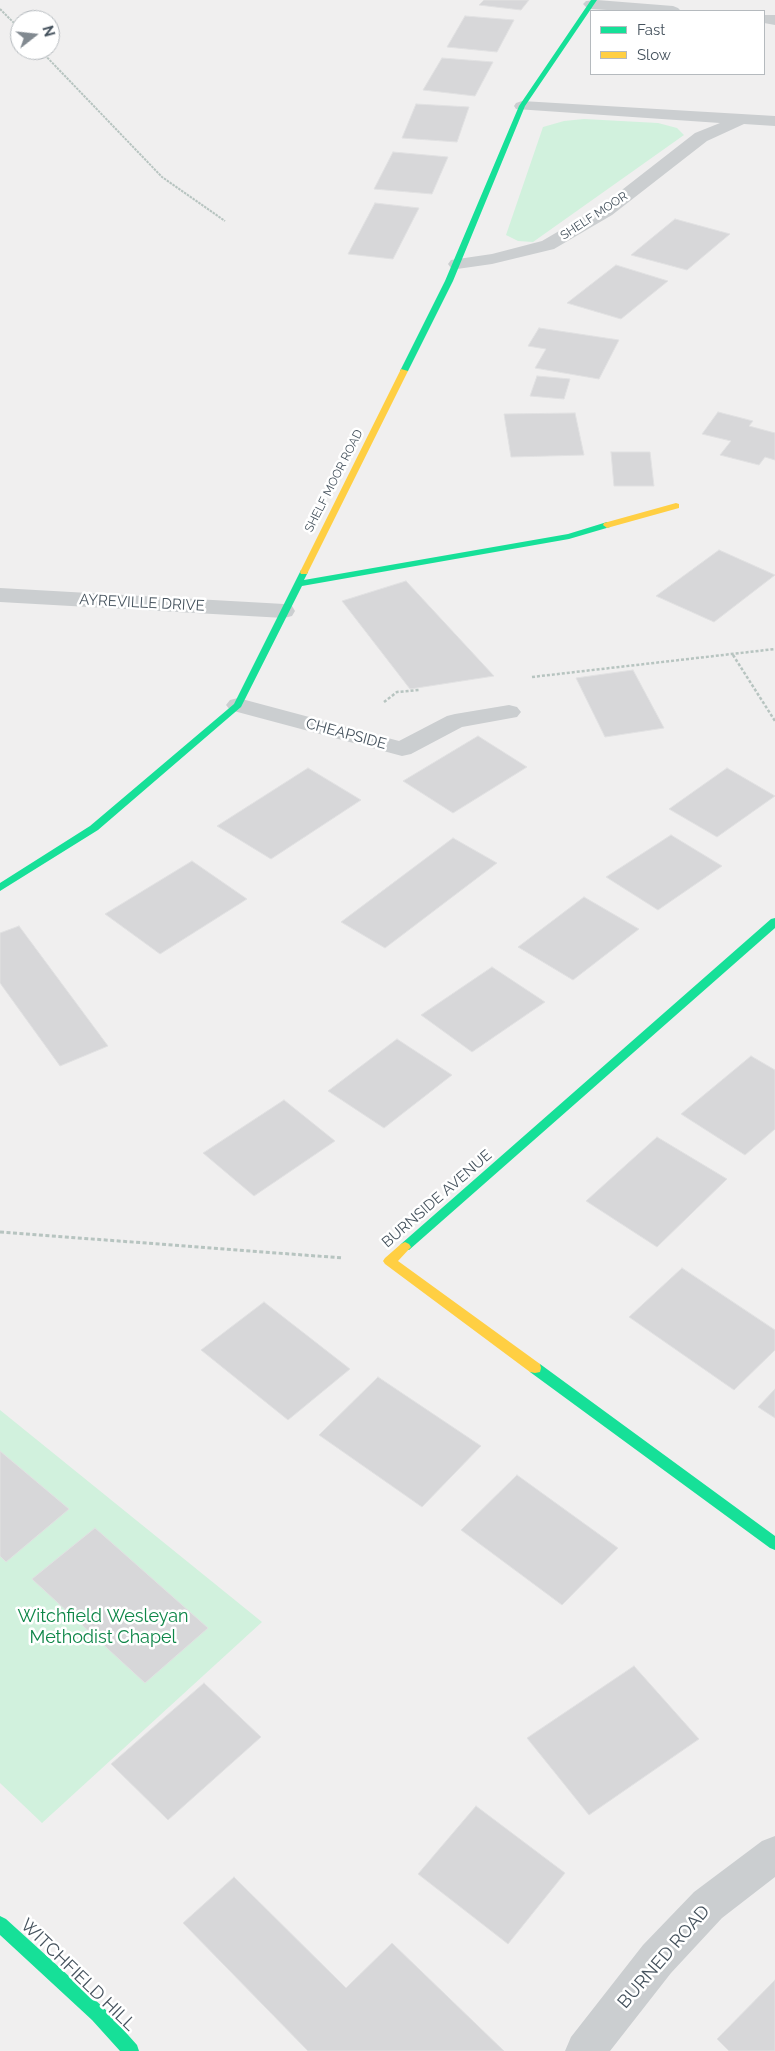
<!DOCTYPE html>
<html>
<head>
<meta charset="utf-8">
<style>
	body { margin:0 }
	#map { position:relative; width:775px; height:2051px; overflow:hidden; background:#f0efef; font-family:Raleway,sans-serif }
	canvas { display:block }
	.legend { position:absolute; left:590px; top:10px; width:175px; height:65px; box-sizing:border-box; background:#fff; border:1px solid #b5babe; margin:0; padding:6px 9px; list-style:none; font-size:15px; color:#45525d }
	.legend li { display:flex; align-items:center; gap:10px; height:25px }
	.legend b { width:25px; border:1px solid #b5babe }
	.north { position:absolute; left:10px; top:10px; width:50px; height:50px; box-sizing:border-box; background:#fff; border:1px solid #b5babe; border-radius:50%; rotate:74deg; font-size:14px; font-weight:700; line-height:20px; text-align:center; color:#45525d }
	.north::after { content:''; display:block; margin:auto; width:18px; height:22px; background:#818990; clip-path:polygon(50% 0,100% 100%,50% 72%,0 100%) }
</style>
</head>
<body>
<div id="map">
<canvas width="775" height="2051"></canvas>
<ul class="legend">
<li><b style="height:6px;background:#16e098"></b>Fast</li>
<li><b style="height:6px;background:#ffcf43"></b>Slow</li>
</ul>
<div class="north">N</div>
</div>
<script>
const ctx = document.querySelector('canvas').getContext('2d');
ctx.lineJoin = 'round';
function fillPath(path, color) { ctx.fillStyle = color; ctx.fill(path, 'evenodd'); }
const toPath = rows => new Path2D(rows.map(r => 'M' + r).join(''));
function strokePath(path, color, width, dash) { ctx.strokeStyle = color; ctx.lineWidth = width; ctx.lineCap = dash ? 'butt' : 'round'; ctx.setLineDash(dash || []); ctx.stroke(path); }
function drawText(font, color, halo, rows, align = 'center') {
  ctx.font = font + ' Raleway,sans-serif'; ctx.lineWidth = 5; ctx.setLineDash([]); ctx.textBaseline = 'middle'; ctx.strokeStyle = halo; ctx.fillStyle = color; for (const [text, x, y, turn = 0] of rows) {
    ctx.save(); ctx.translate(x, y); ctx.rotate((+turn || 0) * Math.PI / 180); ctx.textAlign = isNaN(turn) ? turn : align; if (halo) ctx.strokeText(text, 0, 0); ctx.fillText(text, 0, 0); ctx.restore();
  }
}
fillPath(toPath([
	[584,119,658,123,677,128,684,135,533,242,518,241,506,235,543,127,564,121],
	[0,1410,262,1622,42,1823,0,1783]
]), '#d1f1dd');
const building = toPath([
	[484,0,529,0,521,10,479,5,484,0],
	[465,16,514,20,497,52,447,47,465,16],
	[442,58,493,62,475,96,423,90,442,58],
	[416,104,469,107,457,142,402,138,416,104],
	[393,152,448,157,432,194,374,189,393,152],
	[375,203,419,208,393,259,348,254,375,203],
	[675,219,730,234,687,270,631,255,675,219],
	[616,265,668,281,621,319,567,303,616,265],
	[539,328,619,340,599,379,535,368,546,349,528,346,539,328],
	[537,376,570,379,564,399,530,396,537,376],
	[718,412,753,421,749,426,775,433,775,460,765,457,759,465,720,455,731,441,702,434,718,412],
	[575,413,584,455,511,457,504,414,575,413],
	[611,452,650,452,654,486,614,486,611,452],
	[719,550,775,575,714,622,656,596,719,550],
	[406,581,494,676,410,689,342,601,406,581],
	[633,670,664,728,605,737,576,678,633,670],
	[478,736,527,767,453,813,403,781,478,736],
	[308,768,361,800,271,859,217,826,308,768],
	[727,768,775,796,717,837,669,809,727,768],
	[671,835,722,866,658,910,606,877,671,835],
	[453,838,497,863,385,948,341,922,453,838],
	[192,861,247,899,160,954,105,914,192,861],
	[584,897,639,929,573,980,518,947,584,897],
	[19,926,108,1046,60,1066,0,983,0,933,19,926],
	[492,967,545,1002,472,1052,421,1015,492,967],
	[397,1039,452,1075,384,1128,328,1091,397,1039],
	[751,1056,775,1070,775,1129,745,1155,681,1114,751,1056],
	[284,1100,335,1141,254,1196,203,1153,284,1100],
	[657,1137,727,1179,657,1247,586,1201,657,1137],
	[682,1268,775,1330,775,1350,734,1390,629,1317,682,1268],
	[264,1302,350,1369,288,1420,201,1350,264,1302],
	[378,1377,481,1446,422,1507,319,1435,378,1377],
	[775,1389,775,1418,758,1407,775,1389],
	[0,1451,69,1509,6,1562,0,1556,0,1451],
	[517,1475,618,1548,562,1605,461,1530,517,1475],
	[95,1528,208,1628,145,1683,32,1579,95,1528],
	[634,1666,699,1739,589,1815,527,1738,634,1666],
	[204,1683,261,1737,168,1820,111,1764,204,1683],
	[476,1806,565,1873,508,1944,418,1874,476,1806],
	[234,1877,346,1988,392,1943,504,2051,308,2051,183,1923,234,1877],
	[775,1980,775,2051,729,2051,717,2039,775,1980]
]);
fillPath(building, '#d7d7d9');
strokePath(building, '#e1e1e2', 1);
strokePath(toPath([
	[0,9,20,29],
	[40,50,162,177,225,221]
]), '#b7c4c0', 2, [2.5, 1]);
strokePath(toPath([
	[733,655,775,721],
	[532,677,775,649],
	[384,702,397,692,419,690]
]), '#b7c4c0', 2.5, [3, 2]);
strokePath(toPath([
	[0,1232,343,1258]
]), '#b7c4c0', 3, [4, 2.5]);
fillPath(toPath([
	[0,588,284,604,292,606,295,611,292,616,284,618,0,602,0,588]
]), '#cbced0');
fillPath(toPath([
	[597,0,673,6,678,8,681,11,623,11,591,9,586,7,583,4,586,1,597,0],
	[764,15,775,15,775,25,764,23,764,15],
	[522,101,775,116,775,126,744,124,707,141,612,215,554,249,492,264,457,269,451,268,448,264,451,260,492,254,542,241,600,207,695,133,720,123,516,109,514,106,516,103,522,101],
	[238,698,399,741,447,716,455,714,509,705,517,707,521,712,517,717,462,727,411,754,402,756,230,710,226,705,230,700,238,698],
	[775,1836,775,1877,722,1918,671,1973,610,2051,565,2051,571,2037,643,1945,694,1892,762,1841,775,1836]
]), '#cbced0');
fillPath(toPath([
	[591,0,597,0,525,106,453,281,408,371,401,373,400,371,445,281,519,106,591,0],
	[607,522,611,525,610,527,569,539,302,586,241,707,98,830,0,891,0,883,90,826,234,704,301,570,307,570,308,572,304,580,568,534,607,522],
	[775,918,775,928,409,1250,401,1250,399,1247,401,1244,771,919,775,918],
	[535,1363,540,1364,775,1536,775,1550,770,1548,530,1372,529,1368,530,1364,535,1363],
	[0,1916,6,1919,104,2008,137,2045,139,2051,120,2051,92,2020,0,1935,0,1916]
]), '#16e098');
fillPath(toPath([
	[401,369,408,371,308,572,307,574,301,574,300,572,401,369],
	[676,503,679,504,679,508,607,528,603,525,604,523,676,503],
	[405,1242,409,1244,411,1247,398,1261,540,1364,541,1368,540,1372,535,1373,530,1372,385,1264,383,1261,385,1258,401,1244,405,1242]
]), '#ffcf43');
drawText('12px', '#45525d', '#fff', [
	["SHELF MOOR",594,216,-33],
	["SHELF MOOR ROAD",334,481,-63]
]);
drawText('15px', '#45525d', '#fff', [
	["AYREVILLE DRIVE",142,603,3],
	["CHEAPSIDE",346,734,15],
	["BURNSIDE AVENUE",437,1199,-41]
]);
drawText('18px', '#0e8648', '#fff', [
	["Witchfield Wesleyan",103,1617],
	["Methodist Chapel",103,1638]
]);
drawText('18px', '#45525d', '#fff', [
	["BURNED ROAD",664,1957,-49],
	["WITCHFIELD HILL",78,1975,44]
]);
</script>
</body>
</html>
